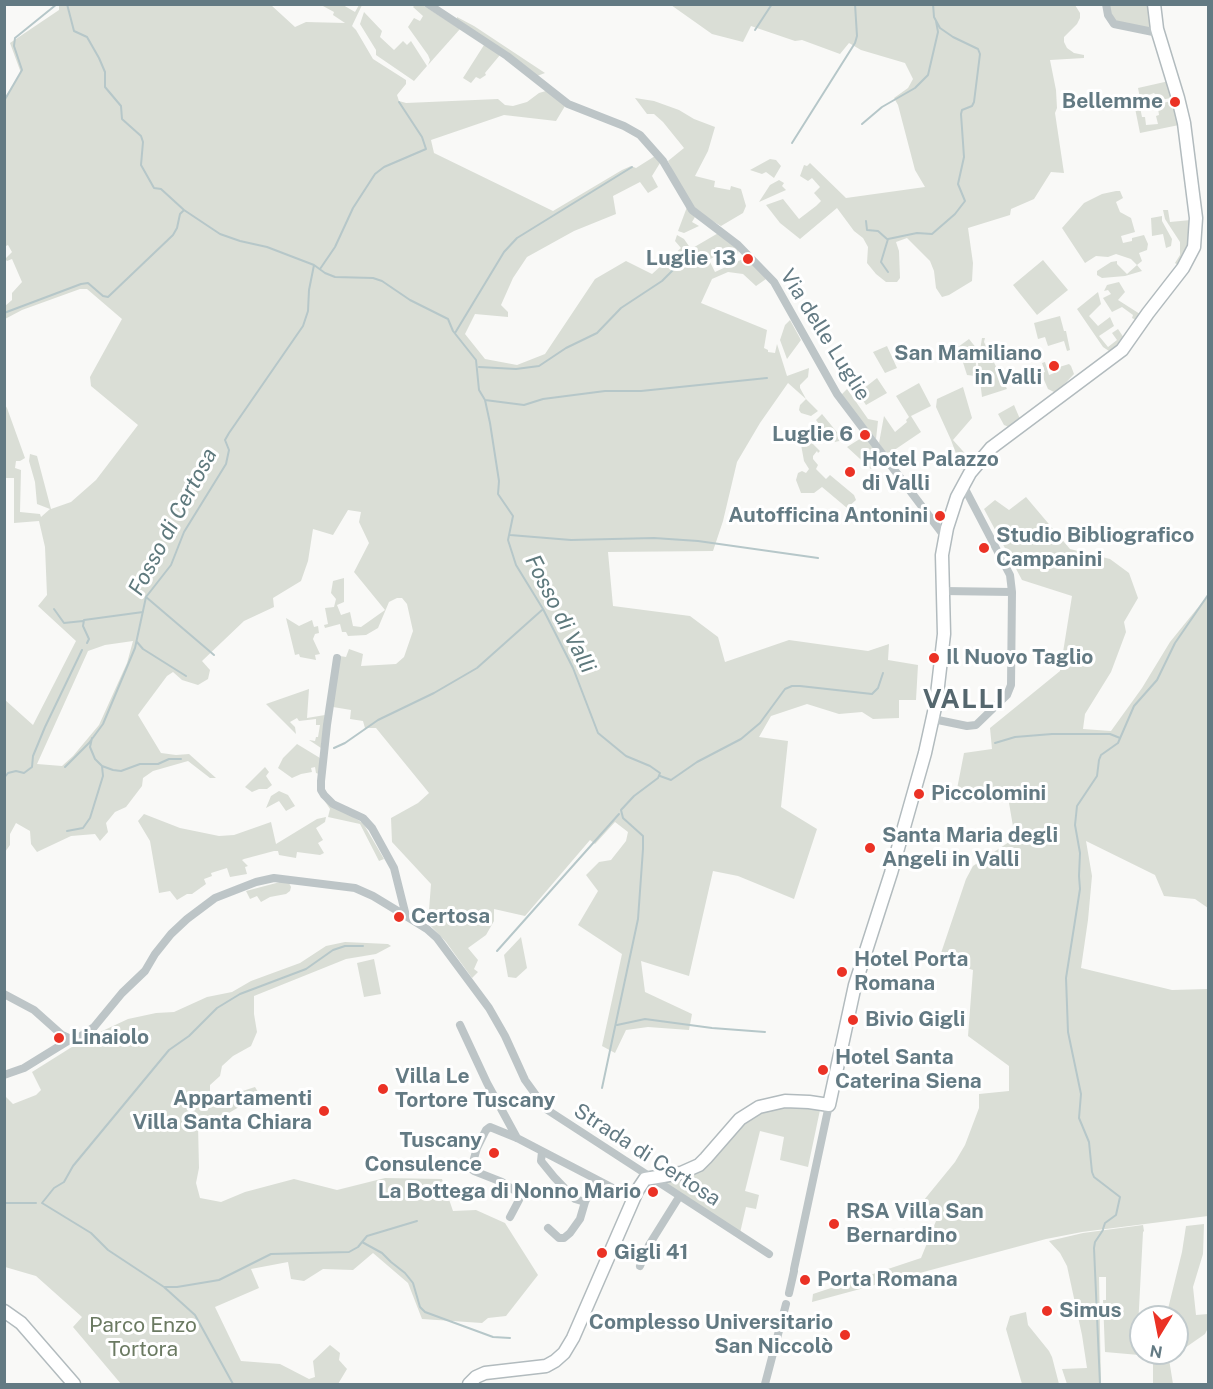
<!DOCTYPE html>
<html>
<head>
<meta charset="utf-8">
<style>
	body { margin:0 }
	#map { position:relative; width:1213px; height:1389px; overflow:hidden; background:#f9f9f7; font-family:"Public Sans",sans-serif }
	canvas { display:block }
	.frame { position:absolute; inset:0; border:6px solid #637a83; pointer-events:none }
	.north { position:absolute; left:1129px; top:1305px; width:60px; height:60px; box-sizing:border-box; background:#fff; border:2px solid #c1cacd; border-radius:50%; rotate:190deg; font-size:16px; font-weight:700; line-height:24px; text-align:center; color:#637a83 }
	.north::after { content:''; display:block; margin:auto; width:21px; height:27px; background:#eb3225; clip-path:polygon(50% 0,100% 100%,50% 72%,0 100%) }
</style>
</head>
<body>
<div id="map">
<canvas width="1213" height="1389"></canvas>
<div class="frame"></div>
<div class="north">N</div>
</div>
<script>
const ctx = document.querySelector('canvas').getContext('2d');
ctx.lineJoin = 'round';
function fillPath(path, color) { ctx.fillStyle = color; ctx.fill(path, 'evenodd'); }
const toPath = rows => new Path2D(rows.map(r => 'M' + r).join(''));
function strokePath(path, color, width, dash) { ctx.strokeStyle = color; ctx.lineWidth = width; ctx.lineCap = dash ? 'butt' : 'round'; ctx.setLineDash(dash || []); ctx.stroke(path); }
function drawText(font, color, halo, rows, align = 'center') {
  ctx.font = font + ' "Public Sans",sans-serif'; ctx.lineWidth = 6; ctx.setLineDash([]); ctx.textBaseline = 'middle'; ctx.strokeStyle = halo; ctx.fillStyle = color; for (const [text, x, y, turn = 0] of rows) {
    ctx.save(); ctx.translate(x, y); ctx.rotate((+turn || 0) * Math.PI / 180); ctx.textAlign = isNaN(turn) ? turn : align; if (halo) ctx.strokeText(text, 0, 0); ctx.fillText(text, 0, 0); ctx.restore();
  }
}
fillPath(toPath([
	[59,4,271,5,295,27,306,22,345,23,333,15,334,12,323,6,324,5,343,5,355,12,359,5,362,5,352,26,356,30,373,59,406,80,406,84,397,95,399,101,406,103,498,99,505,105,513,106,527,102,539,93,546,91,565,106,556,121,504,115,431,140,434,153,553,211,622,170,631,166,636,168,655,156,660,163,652,176,658,187,648,193,640,182,613,196,616,214,574,231,527,257,513,278,501,305,508,312,508,317,475,314,465,334,485,359,517,365,545,354,595,279,626,261,652,274,681,248,675,241,677,235,684,239,691,249,720,232,739,249,738,254,728,259,723,251,709,260,715,272,743,259,749,260,766,279,756,286,743,274,728,272,712,279,701,303,767,330,764,348,768,350,768,352,775,353,777,344,787,376,809,368,808,377,800,385,800,388,806,399,818,411,811,416,801,413,799,410,800,405,806,399,788,383,760,423,737,462,723,521,713,551,608,552,613,606,690,616,718,637,725,662,789,640,868,651,889,644,888,660,918,665,916,700,899,700,899,718,873,719,862,712,839,714,807,704,771,716,759,737,788,741,781,807,817,829,794,899,738,876,713,871,689,976,641,961,645,992,692,1014,689,1030,648,1027,626,1030,615,1053,602,1046,622,954,578,925,598,891,586,875,599,862,611,860,626,841,628,832,615,822,595,844,590,840,525,916,494,909,494,921,486,935,468,948,478,960,474,969,478,972,472,978,446,942,428,923,431,884,392,842,391,818,418,803,429,793,376,728,365,728,363,721,350,719,351,710,333,707,340,656,346,657,349,649,363,654,361,666,396,664,404,657,413,631,407,604,402,598,397,598,389,602,378,628,366,635,348,636,346,632,342,632,340,624,325,628,324,625,328,624,325,608,334,607,336,599,331,593,333,581,344,578,344,602,337,605,341,615,350,612,353,626,361,627,385,610,354,572,369,543,359,522,361,512,348,510,333,535,313,529,308,561,301,581,273,598,274,607,244,621,202,661,210,670,208,679,198,685,182,680,173,672,167,676,138,715,161,753,176,755,189,754,216,778,210,778,188,761,153,771,143,778,142,786,126,807,115,812,106,823,108,832,100,841,95,834,71,836,37,852,31,844,30,831,16,823,10,834,10,845,5,852,4,699,33,725,76,641,38,606,47,595,45,547,39,521,14,523,14,478,5,478,5,405,7,408,25,458,20,461,16,461,15,468,21,470,20,512,40,514,41,517,50,509,37,504,35,482,29,461,30,454,37,456,51,509,71,502,96,480,138,425,91,386,90,377,122,319,87,289,80,289,22,310,5,319,5,306,12,300,12,293,22,282,12,259,7,261,5,259,12,252,8,245,4,247,5,97,21,73,10,43,59,10],
	[133,641,127,663,99,725,73,756,62,766,37,764,88,651,105,645],
	[421,4,460,29,428,65,430,60,428,55,408,27,414,18,420,21,423,16,413,7,415,5],
	[671,5,1075,5,1080,13,1080,18,1077,24,1064,37,1064,42,1067,48,1074,53,1084,55,1084,58,1050,60,1056,90,1057,108,1055,113,1064,173,1051,172,1034,199,1011,209,1010,215,968,228,973,263,972,281,949,295,942,297,936,288,934,271,930,261,907,238,896,242,899,251,900,278,897,282,886,282,876,274,867,263,868,247,863,238,854,231,837,208,800,239,780,223,766,205,783,199,799,219,816,206,821,201,814,193,820,187,812,178,808,181,800,176,804,165,807,166,810,163,846,198,925,187,915,170,898,105,894,98,908,88,913,79,905,63,861,50,849,43,840,54,802,40,795,41,751,26,743,42,712,34],
	[1109,5,1151,5,1153,30,1111,20],
	[364,12,382,31,380,37,394,50,403,41,407,45,411,41,427,66,414,81,376,55,376,50,360,24],
	[457,17,474,26,545,73,537,76,457,20],
	[484,45,500,55,485,73,486,75,480,79,476,77,471,83,463,78],
	[1169,81,1171,98,1160,100,1154,93,1140,98,1138,88],
	[635,98,654,101,679,110,694,119,715,127,708,151,695,176,715,181,714,187,730,190,731,186,741,189,746,206,743,213,721,226,697,212,676,178,668,161,684,148,663,122,654,114,647,114],
	[1173,101,1179,125,1140,133,1135,108,1140,107,1142,117,1145,117,1146,125,1158,124,1156,116,1159,115,1158,108,1161,103],
	[770,159,776,160,781,166,774,178,766,172,762,174,750,170],
	[779,180,784,183,782,186,786,190,759,202,770,185],
	[1116,191,1120,191,1123,198,1116,202,1120,212,1131,218,1135,232,1121,236,1123,243,1132,241,1132,238,1144,235,1148,244,1147,250,1139,253,1142,261,1137,265,1142,271,1125,276,1102,278,1097,275,1097,271,1111,262,1117,261,1117,264,1127,274,1137,265,1131,259,1116,254,1108,257,1096,256,1085,263,1062,228,1084,203,1102,194],
	[687,207,695,217,692,222,699,226,684,233,678,231],
	[1163,210,1168,210,1170,222,1191,220,1189,246,1179,266,1175,263,1180,255,1180,242,1165,219],
	[1162,216,1162,221,1172,239,1171,246,1166,248,1163,234,1152,236,1151,218],
	[1043,260,1068,290,1037,315,1013,285],
	[1119,282,1125,292,1118,300,1140,314,1136,320,1132,318,1133,315,1122,307,1112,312,1103,298,1111,294,1108,290,1104,291,1107,285],
	[1098,292,1101,304,1089,316,1098,326,1110,317,1114,326,1099,336,1108,347,1117,340,1112,333,1118,329,1124,338,1112,353,1103,347,1077,309],
	[1060,316,1064,331,1066,331,1070,350,1067,351,1064,341,1048,346,1045,337,1038,339,1034,323],
	[790,320,801,340,787,359,780,340,785,325],
	[982,338,985,338,984,342,1007,389,982,397,978,363],
	[969,339,977,349,975,376,967,375,958,347],
	[887,346,897,368,885,373,873,352],
	[1045,362,1049,375,1057,372,1056,368,1069,364,1071,366,1074,374,1056,393,1048,389,1041,373,1045,372,1042,363],
	[877,378,887,393,866,405,858,393],
	[919,383,931,406,911,416,921,432,887,455,879,443,884,416,895,432,907,422,906,420,909,417,896,396],
	[963,387,972,418,953,440,970,459,962,470,951,440,936,407,937,399],
	[847,389,868,419,878,421,876,439,841,395],
	[1014,405,1020,419,1009,427,1004,425,998,414],
	[822,414,836,431,843,440,835,442,824,429,818,434,816,427,819,424,816,420],
	[801,429,806,432,811,442,820,451,818,453,817,451,813,456,813,459,818,465,816,469,826,479,830,475,854,495,856,500,847,508,822,487,814,493,801,493,796,480,798,473,802,471,806,473,809,469,804,461,800,439],
	[866,435,883,458,871,469,847,447],
	[1026,497,1070,549,1110,559,1129,573,1138,598,1124,622,1126,632,1111,672,1085,714,1083,729,1111,731,1142,688,1170,642,1208,595,1208,908,1195,899,1164,896,1155,875,1086,841,1092,876,1088,920,1081,968,1172,990,1208,989,1208,1216,1082,1232,1046,1239,812,1302,813,1294,921,1258,936,1221,915,1211,955,1162,965,1145,979,1108,979,1094,1009,1091,1009,1066,968,1036,973,970,939,959,966,879,973,866,1015,838,1009,803,957,789,964,753,992,749,990,728,1060,671,1072,596,1022,580,984,509,995,500,1009,510],
	[286,618,299,626,312,620,314,627,318,626,319,633,315,634,313,639,320,654,315,655,316,660,300,657,299,654,295,655],
	[309,689,307,718,325,715,321,748,309,740,315,741,316,737,318,737,320,725,316,725,316,719,299,721,297,718,290,722,295,727,296,734,266,704],
	[297,744,320,758,319,774,316,773,315,767,311,768,312,772,301,774,292,778,278,768,283,758],
	[265,767,269,772,266,776,272,785,267,789,259,789,252,792,245,787],
	[279,791,288,795,295,806,286,811,279,801,266,808,271,796],
	[324,800,363,823,384,859,379,861,360,824,328,817,330,809],
	[144,814,180,828,219,836,234,835,271,822,276,844,317,819,326,817,325,822,316,828,323,840,318,843,324,853,320,855,297,852,296,858,279,855,278,851,274,851,244,859,242,860,248,866,245,867,247,874,230,877,227,868,211,873,212,876,204,879,206,884,192,894,187,894,177,900,170,891,159,893,150,841,138,821],
	[280,882,289,883,291,887,290,891,286,894,270,897,261,902,257,896,250,899,246,891],
	[521,937,527,968,516,978,508,977,504,955],
	[345,942,388,944,391,946,376,954,346,959,254,996,254,1014,257,1032,251,1046,233,1056,222,1066,220,1076,210,1085,210,1093,215,1100,255,1087,258,1092,244,1104,217,1120,198,1125,199,1168,196,1183,200,1198,221,1202,245,1192,294,1179,337,1190,385,1178,442,1179,453,1211,476,1210,505,1223,538,1275,506,1316,488,1318,482,1323,422,1319,408,1283,373,1253,353,1270,323,1269,304,1281,291,1279,288,1262,251,1269,259,1288,215,1307,241,1361,280,1364,309,1379,315,1377,313,1361,330,1345,340,1353,339,1360,347,1369,338,1384,121,1384,73,1327,82,1317,36,1276,5,1267,5,1096,13,1104,36,1095,41,1090,32,1072,83,1040,128,1019,156,1013,174,1012,207,997,232,992,251,981,300,963,326,946],
	[374,959,381,994,364,997,357,963],
	[799,1105,820,1110,808,1167,780,1160,784,1137,760,1131,745,1191,759,1195,756,1209,746,1207,740,1233,663,1184,666,1180,695,1174,707,1164,750,1116,773,1107],
	[1204,1224,1203,1254,1193,1287,1196,1315,1208,1314,1208,1328,1205,1334,1169,1359,1173,1384,1153,1384,1153,1357,1145,1356,1145,1353,1177,1353,1177,1317,1166,1317,1182,1252,1186,1226],
	[1143,1225,1144,1231,1143,1232,1138,1327,1139,1355,1105,1352,1103,1300,1106,1300,1106,1277,1099,1277,1101,1384,1067,1384,1062,1369,1087,1368,1082,1335,1067,1266,1060,1253,1049,1241,1083,1233],
	[1026,1312,1028,1325,1049,1351,1052,1357,1059,1384,1022,1384,1006,1329,1010,1316]
]), '#daded6');
strokePath(toPath([
	[67,4,74,31,87,37,99,58,105,72,105,87,121,106,122,119,141,136,143,142,141,165,154,188,161,189,184,210,220,234,240,241,267,247,314,265,325,273,335,277,373,278,382,281,410,300,448,319,453,331,476,360,479,390,485,400,490,423,499,481,498,494,513,516,508,540,516,565,543,609,573,668,598,733,626,756,650,766,660,773,658,778,634,796,621,810,623,818,643,836,643,849,638,919,602,1088],
	[755,30,772,4],
	[4,101,22,70,14,46,15,38,57,4],
	[862,124,882,107,915,88,928,75,938,32,936,21],
	[792,143,855,43,857,36,855,4],
	[866,221,867,230,878,231,887,239],
	[320,269,335,247,353,208,375,174,384,167,426,149,422,137,399,102],
	[888,272,881,262,888,239,917,233,932,234,955,214,965,201,958,184,964,157,961,114,962,110,972,106,974,102,980,54,978,49,953,37,940,28,934,17,933,4],
	[4,313,81,284,88,283,103,296,108,297,173,235,177,228,180,214,184,210],
	[455,333,504,252,517,238,632,167],
	[479,367,516,369,539,366,566,348,597,333,621,308,662,281,685,258],
	[485,400,524,405,543,399,605,391,641,391,767,378],
	[510,535,571,540,654,538,698,541,818,558],
	[146,597,214,655],
	[54,609,64,623,83,621],
	[137,642,143,649,186,676],
	[87,643,89,639,83,626,84,620,143,612],
	[92,738,90,747,95,759,102,766,113,770,121,771,140,764,158,764,169,759,181,759],
	[995,743,1015,737,1052,734,1110,734,1120,738],
	[334,748,345,743,378,720,434,693,477,668,542,610],
	[65,767,89,743,103,724,135,648,146,597,171,565,184,532,226,464,229,450,225,440,229,433,303,326,308,311,309,290,314,265],
	[660,776,671,780,697,762,741,739,760,723,785,689,792,686,800,686,872,694,878,688,883,673],
	[4,778,8,773,16,771,24,773,32,767,33,756,45,727,82,650],
	[67,831,83,828,90,818,103,776,102,766],
	[497,951,619,814],
	[617,1025,645,1019,712,1028,765,1032],
	[4,1203,36,1203],
	[1103,1229,1105,1223,1116,1215,1120,1197,1094,1177,1092,1172,1089,1142,1079,1118,1081,1094,1068,1032,1066,978,1080,889,1079,876,1080,853,1075,825,1077,806,1097,776,1099,760,1101,755,1118,743,1134,706,1157,680,1175,643,1208,595],
	[362,1242,382,1253,391,1262,405,1273,413,1283,420,1307,425,1312,493,1337,510,1338],
	[164,1287,177,1287,219,1280,271,1254,349,1252,358,1247,367,1236,417,1221],
	[233,1384,195,1315,164,1287,108,1250,91,1233,42,1203,54,1188,64,1182,73,1166,169,1050,189,1036,217,1008,240,994,306,969,333,950,345,946,363,946],
	[1100,1384,1094,1248,1095,1242,1103,1230]
]), '#b6c7c9', 2);
const secondary = toPath([
	[4,1311,21,1323,74,1384],
	[469,1384,476,1377,485,1373,546,1366,555,1361,564,1353,573,1338,637,1191,645,1179,681,1173,699,1165,706,1158,740,1119,759,1107,785,1101,809,1102,829,1105,855,985,891,873,925,753,936,703,944,634,942,555,947,528,957,497,970,473,991,448,1122,350,1148,313,1183,268,1194,247,1196,218,1184,123,1178,98,1157,29,1154,4]
]);
strokePath(secondary, '#b2bbbe', 15);
strokePath(toPath([
	[428,4,507,56,568,104,624,126,640,135,663,161,692,210,738,245,774,282,837,394,945,537],
	[1106,4,1108,15,1114,24,1158,33],
	[944,591,1012,592],
	[337,658,327,725,321,781,321,790,324,795,333,804,363,818,372,828,394,868,406,916],
	[933,719,967,726,976,725,1007,695,1011,685,1012,592,1010,575,963,485],
	[4,994,34,1010,62,1035,71,1039],
	[460,1025,487,1083,517,1138],
	[4,1075,24,1068,71,1039,81,1036,94,1027,122,993,145,971,155,954,171,934,187,919,215,898,256,882,274,878,355,888,373,896,406,916,427,929,437,938,489,1008,505,1036,525,1080,546,1109,769,1254],
	[542,1152,541,1161,554,1177,575,1199,585,1202],
	[510,1217,519,1200,518,1193,502,1182,474,1171,471,1169,477,1148,486,1130,490,1127,517,1138,634,1199],
	[548,1228,559,1238,564,1238,570,1233,580,1219,585,1202,596,1180],
	[640,1266,649,1245,679,1197],
	[794,1269,829,1105],
	[789,1293,794,1271],
	[765,1384,786,1304]
]), '#bdc5c7', 8);
strokePath(secondary, '#fff', 12);
for (const [x, y, r, color] of [
	[1175,102,6,"#eb3225"],
	[748,259,6,"#eb3225"],
	[1054,366,6,"#eb3225"],
	[865,435,6,"#eb3225"],
	[850,472,6,"#eb3225"],
	[940,516,6,"#eb3225"],
	[984,548,6,"#eb3225"],
	[934,658,6,"#eb3225"],
	[919,794,6,"#eb3225"],
	[870,848,6,"#eb3225"],
	[399,917,6,"#eb3225"],
	[842,972,6,"#eb3225"],
	[853,1020,6,"#eb3225"],
	[59,1038,6,"#eb3225"],
	[823,1070,6,"#eb3225"],
	[383,1089,6,"#eb3225"],
	[324,1111,6,"#eb3225"],
	[494,1153,6,"#eb3225"],
	[653,1192,6,"#eb3225"],
	[834,1224,6,"#eb3225"],
	[602,1253,6,"#eb3225"],
	[805,1280,6,"#eb3225"],
	[1047,1311,6,"#eb3225"],
	[845,1335,6,"#eb3225"]
]) { const dot = new Path2D(); dot.arc(x, y, r, 0, 2 * Math.PI); ctx.fillStyle = color; ctx.fill(dot); strokePath(dot, '#fff', 2); }
drawText('bold 21px', '#637a83', '#fff', [
	["Bellemme",1163,102,"right"],
	["Luglie 13",736,259,"right"],
	["San Mamiliano",1042,354,"right"],
	["in Valli",1042,378,"right"],
	["Luglie 6",853,435,"right"],
	["Hotel Palazzo",862,460],
	["di Valli",862,484],
	["Autofficina Antonini",928,516,"right"],
	["Studio Bibliografico",996,536],
	["Campanini",996,560],
	["Il Nuovo Taglio",946,658],
	["Piccolomini",931,794],
	["Santa Maria degli",882,836],
	["Angeli in Valli",882,860],
	["Certosa",411,917],
	["Hotel Porta",854,960],
	["Romana",854,984],
	["Bivio Gigli",865,1020],
	["Linaiolo",71,1038],
	["Hotel Santa",835,1058],
	["Caterina Siena",835,1082],
	["Villa Le",395,1077],
	["Tortore Tuscany",395,1101],
	["Appartamenti",312,1099,"right"],
	["Villa Santa Chiara",312,1123,"right"],
	["Tuscany",482,1141,"right"],
	["Consulence",482,1165,"right"],
	["La Bottega di Nonno Mario",641,1192,"right"],
	["RSA Villa San",846,1212],
	["Bernardino",846,1236],
	["Gigli 41",614,1253],
	["Porta Romana",817,1280],
	["Simus",1059,1311],
	["Complesso Universitario",833,1323,"right"],
	["San Niccolò",833,1347,"right"]
], 'left');
drawText('21px', '#637a83', '#fff', [
	["Via delle Luglie",825,335,58],
	["Strada di Certosa",647,1155,33]
]);
drawText('21px', '#6b7a62', '#fff', [
	["Parco Enzo",143,1326],
	["Tortora",143,1350]
]);
drawText('italic 22px', '#5e797d', '#fff', [
	["Fosso di Certosa",173,522,-62],
	["Fosso di Valli",560,614,63]
]);
ctx.letterSpacing = '1.5px';
drawText('bold 27px', '#55676e', '#fff', [
	["VALLI",964,700]
]);
ctx.letterSpacing = '0px';
</script>
</body>
</html>
